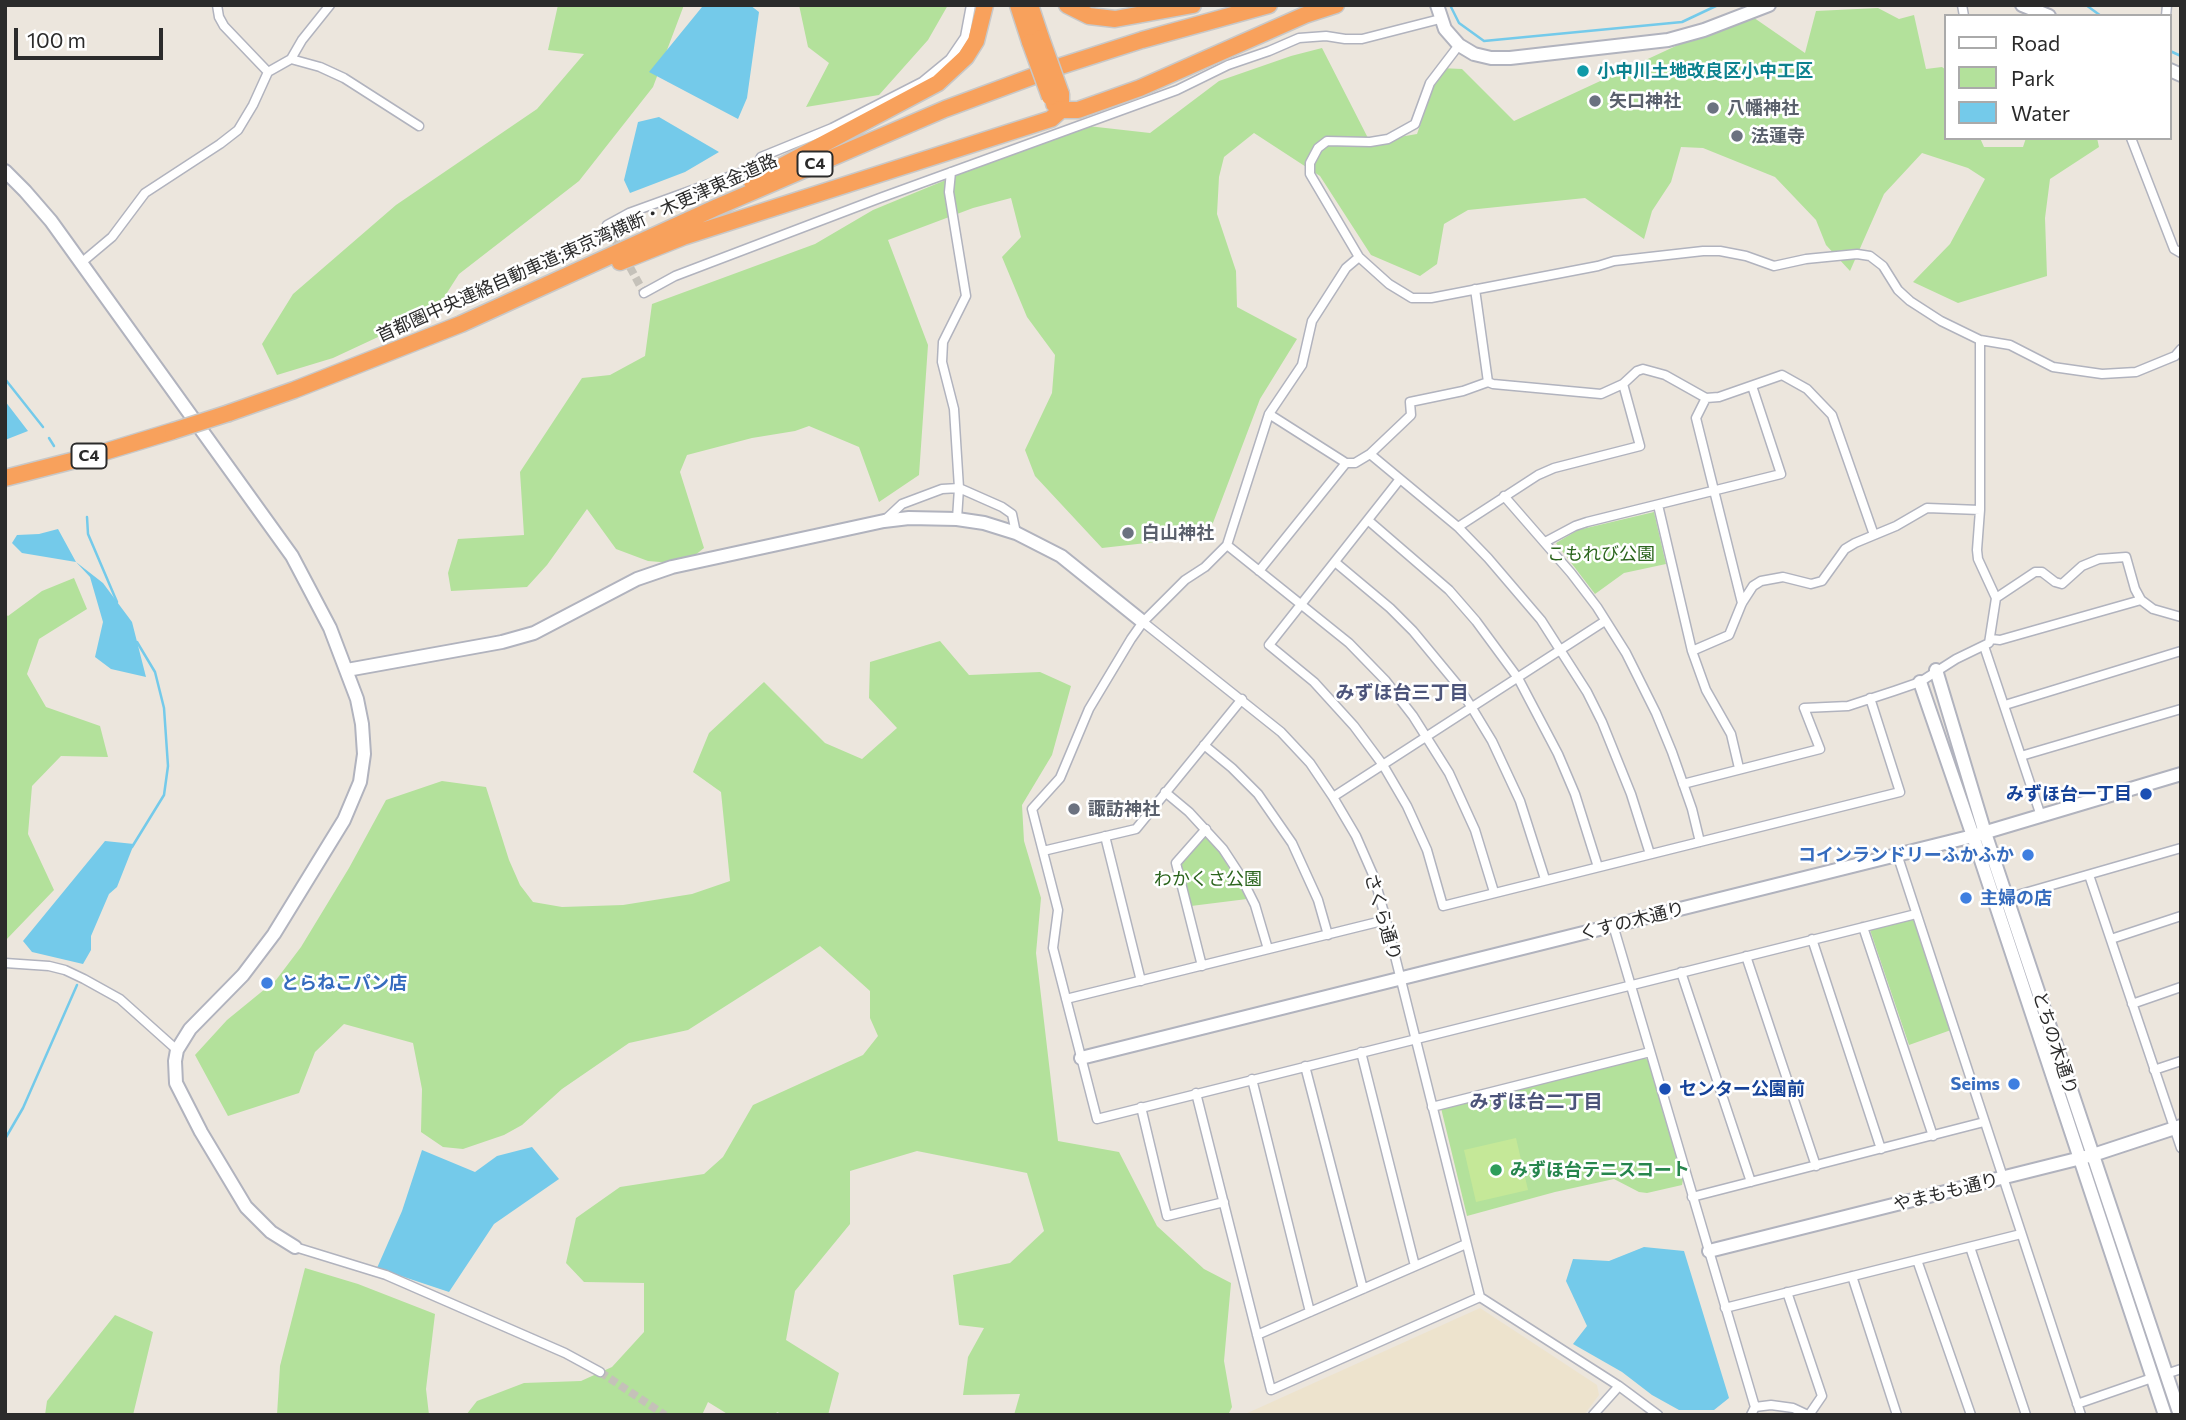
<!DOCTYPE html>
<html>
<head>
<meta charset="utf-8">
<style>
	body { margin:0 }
	#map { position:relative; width:2186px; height:1420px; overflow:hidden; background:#ece6dd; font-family:Commissioner,sans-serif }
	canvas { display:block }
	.frame { position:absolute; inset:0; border:7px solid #2b2b2b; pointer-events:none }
	.legend { position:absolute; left:1944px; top:14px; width:228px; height:126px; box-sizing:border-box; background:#fff; border:2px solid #aaa; margin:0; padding:9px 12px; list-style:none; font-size:21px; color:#2b2b2b }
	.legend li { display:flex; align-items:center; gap:14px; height:35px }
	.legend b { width:35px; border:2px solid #aaa }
	.scale { position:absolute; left:14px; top:28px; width:149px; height:32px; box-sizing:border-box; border:4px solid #2b2b2b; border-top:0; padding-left:9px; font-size:21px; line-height:24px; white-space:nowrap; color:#2b2b2b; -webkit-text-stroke:5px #fff; paint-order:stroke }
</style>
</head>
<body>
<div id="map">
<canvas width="2186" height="1420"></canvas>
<div class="frame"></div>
<ul class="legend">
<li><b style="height:9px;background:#fff"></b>Road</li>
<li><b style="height:19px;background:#b3e19b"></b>Park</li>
<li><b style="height:19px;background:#74caea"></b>Water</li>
</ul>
<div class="scale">100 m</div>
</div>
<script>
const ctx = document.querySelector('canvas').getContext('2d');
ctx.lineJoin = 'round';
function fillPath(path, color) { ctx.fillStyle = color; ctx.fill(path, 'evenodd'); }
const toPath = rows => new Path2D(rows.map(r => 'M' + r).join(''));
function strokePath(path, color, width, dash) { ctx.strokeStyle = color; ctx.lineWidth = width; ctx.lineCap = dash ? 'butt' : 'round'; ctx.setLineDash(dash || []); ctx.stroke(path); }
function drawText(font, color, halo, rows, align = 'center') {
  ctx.font = font + ' Commissioner,"Noto Sans JP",sans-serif'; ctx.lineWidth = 5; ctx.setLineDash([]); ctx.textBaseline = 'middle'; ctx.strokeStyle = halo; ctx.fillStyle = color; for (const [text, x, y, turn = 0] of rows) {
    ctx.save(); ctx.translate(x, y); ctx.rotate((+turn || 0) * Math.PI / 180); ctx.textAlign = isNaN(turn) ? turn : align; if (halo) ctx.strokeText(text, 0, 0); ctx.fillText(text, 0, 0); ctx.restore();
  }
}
fillPath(toPath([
	[1480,1308,1597,1385,1599,1395,1584,1415,1243,1415]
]), '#ede3cd');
fillPath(toPath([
	[558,5,684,5,653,87,579,181,459,274,436,310,333,358,277,375,262,344,293,294,396,205,537,109,584,54,548,50],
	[799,5,948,5,928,40,879,95,806,107,829,63,808,47],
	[1878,8,1899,19,1914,15,1926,69,1942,67,1946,70,1946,138,1980,138,1984,147,2023,147,2026,138,2097,138,2099,147,2050,179,2045,218,2047,276,1958,303,1913,282,1950,244,1985,179,1968,168,1922,153,1884,194,1850,271,1826,245,1816,220,1775,177,1703,148,1681,147,1671,182,1652,211,1644,239,1585,198,1468,210,1444,224,1437,264,1420,276,1371,255,1320,176,1254,133,1224,157,1219,177,1217,214,1236,271,1237,307,1297,339,1260,399,1208,536,1102,548,1035,476,1025,450,1052,393,1055,355,1027,317,1002,257,1021,237,1011,198,973,208,888,240,928,345,919,475,879,502,859,447,809,426,795,431,752,438,687,455,680,472,704,548,684,564,648,561,616,549,587,509,547,565,527,587,451,591,448,573,458,539,524,535,520,472,582,378,610,375,645,356,652,304,815,244,873,210,1079,125,1150,133,1219,81,1291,56,1322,48,1370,142,1417,134,1440,68,1462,69,1514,121,1747,13,1805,53,1816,11],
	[1654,512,1666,564,1624,573,1595,594,1556,543,1578,530],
	[74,578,87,609,39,639,27,674,46,707,100,726,108,757,61,756,32,786,28,834,54,890,5,941,5,614,8,616,42,591],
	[940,641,969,675,1040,672,1071,686,1052,755,1022,805,1024,841,1041,898,1036,953,1058,1141,1119,1152,1157,1226,1204,1269,1231,1283,1224,1361,1232,1407,1228,1415,1014,1415,1020,1394,963,1395,968,1357,984,1328,959,1325,953,1275,1010,1263,1044,1231,1027,1173,917,1151,850,1171,850,1224,795,1291,786,1340,839,1373,828,1415,784,1415,777,1412,775,1415,729,1415,708,1402,702,1415,466,1415,477,1401,524,1383,581,1381,612,1367,644,1332,644,1283,584,1282,566,1263,576,1218,620,1187,704,1174,723,1157,753,1105,863,1055,878,1036,870,1018,870,991,820,946,688,1030,629,1043,562,1089,522,1125,504,1135,463,1149,443,1147,421,1132,422,1089,413,1043,344,1024,315,1052,299,1093,228,1116,195,1055,227,1020,276,980,301,947,349,868,386,800,442,781,486,787,509,860,520,885,533,902,562,907,623,905,692,894,730,881,721,792,693,772,709,733,764,682,825,743,862,759,897,728,869,698,870,662],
	[1205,835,1219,851,1247,899,1191,906,1180,865],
	[1915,919,1951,1030,1909,1045,1870,930],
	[1643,1057,1648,1060,1683,1180,1682,1185,1647,1193,1639,1192,1614,1179,1555,1192,1467,1216,1441,1108],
	[305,1268,358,1284,435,1314,426,1389,429,1415,277,1415,280,1366],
	[115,1315,153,1332,133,1415,45,1415,47,1401]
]), '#b3e19b');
fillPath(toPath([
	[1516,1138,1528,1190,1476,1202,1464,1150]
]), '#c5e898');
fillPath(toPath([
	[711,5,750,5,759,12,747,98,738,119,649,72,702,7],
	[659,117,719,152,685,172,630,193,624,180,638,122],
	[5,401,28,431,5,440],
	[58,529,76,562,103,583,132,622,146,677,111,669,95,657,103,622,90,577,76,562,22,553,12,543,17,535,39,534],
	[105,841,134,844,117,887,109,894,91,936,91,950,83,964,32,952,23,941],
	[532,1147,559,1179,494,1224,449,1292,377,1268,402,1211,422,1150,475,1172,497,1156],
	[1644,1247,1684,1251,1729,1398,1714,1410,1679,1410,1652,1395,1622,1372,1573,1344,1587,1326,1566,1281,1573,1259,1609,1261]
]), '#74caea');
strokePath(toPath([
	[1450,5,1459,23,1484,41,1682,22,1718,5],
	[2086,5,2101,16],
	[2170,51,2181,56],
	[5,379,43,427],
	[49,438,54,446],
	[87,517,88,534,117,602],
	[132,847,164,795,168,766,164,708,155,672,137,642],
	[5,1139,23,1108,77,985]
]), '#74caea', 2.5);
strokePath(toPath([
	[607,225,644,293],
	[600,1372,665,1415]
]), '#c5c1b9', 8, [8, 4]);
const street = toPath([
	[217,5,219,17,224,26,268,72],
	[1962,5,1964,16],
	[2166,16,2167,5],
	[1459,45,1430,83,1415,124,1388,139,1370,142,1327,141,1318,148,1310,163,1310,174,1359,257,1389,284,1412,298,1431,298,1598,266,1614,261,1703,251,1720,251,1746,256,1774,266,1806,259,1857,254,1870,256,1883,266,1898,290,1910,301,1941,321,1980,340,2010,345,2053,367,2102,374,2136,372,2175,356,2181,349],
	[291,59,320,67,344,78,419,126],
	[2131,138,2174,249,2181,253],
	[951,172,949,192,966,296,943,342,942,362,954,409,959,488,957,519],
	[607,225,629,213,756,167,761,157,832,128,922,82,950,59,965,37,971,5],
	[1359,257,1346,268,1312,321,1302,365,1269,414,1227,545,1205,567,1185,580,1143,622,1131,639,1089,709,1060,778,1032,809,1058,910,1053,948,1097,1119,1916,914],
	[81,263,112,237,145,193,220,144,238,130,253,105,268,72,291,59,302,40,330,5],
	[1475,289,1488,382],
	[644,293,675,276,880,198,1177,90,1228,65,1269,51,1299,38,1326,36,1345,39,1362,39,1440,19],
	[1706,398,1696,418,1742,603],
	[1269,414,1346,463],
	[1370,454,1458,527,1488,558,1541,620,1587,692,1602,722,1631,794,1650,854],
	[1400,479,1269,645,1314,682,1354,726,1383,765,1407,806,1427,850,1443,906,1900,792,1870,698],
	[1504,496,1571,573,1597,607,1626,653,1656,713,1672,752,1692,809,1700,842],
	[1658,505,1692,651,1706,690,1731,734,1739,768],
	[886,519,902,504,942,489,959,488,1002,507,1012,514,1016,533],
	[1369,521,1449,590,1476,621,1518,678,1558,754,1575,794,1598,867],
	[1458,527,1538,475,1554,468,1640,446,1623,384],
	[1545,542,1575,526,1587,522,1781,474,1752,386],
	[1227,545,1349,643,1385,680,1413,716,1449,773,1475,830,1494,892],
	[1335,562,1390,608,1413,631,1456,683,1472,708,1492,741,1520,801,1545,879],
	[1259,571,1346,463,1355,463,1370,454,1411,415,1410,402,1463,391,1488,382,1493,384,1601,394,1623,384,1637,371,1643,369,1665,375,1706,398,1719,397,1782,375,1807,389,1832,415,1874,535],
	[1996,598,2035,572,2042,572,2055,582,2062,584,2082,566,2099,559,2126,557,2135,589,2141,600,2153,609,2181,617],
	[1143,622,1281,732,1310,763,1333,797,1356,836,1374,877,1386,920,1480,1297],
	[1991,639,2000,640,2141,600],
	[1984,646,2041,816],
	[1692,651,1729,635,1742,603,1753,586,1761,581,1783,577,1811,584,1822,581,1845,549,1855,543,1896,526,1927,508,1980,510],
	[2005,705,2181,651],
	[1204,745,1232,768,1258,794,1292,843,1318,900,1328,935],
	[2021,756,2181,709],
	[1683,784,1820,749,1804,708,1848,706,1894,691,1920,682,1956,659,1989,643,1996,598,1978,559,1977,550,1980,510,1980,340],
	[1165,792,1189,812,1223,849,1240,875,1255,905,1268,949],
	[1333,797,1605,621],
	[1105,836,1141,981],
	[1043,851,1136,829,1242,699],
	[1897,854,2081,1415],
	[2089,875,2181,1148],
	[2007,898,2181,848],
	[1613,925,1755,1407,1751,1415],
	[1863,927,1933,1136],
	[1812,939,1881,1149],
	[2111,939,2181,916],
	[1746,956,1816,1166],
	[5,963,49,966,65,970,84,979,120,999,177,1050],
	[1202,966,1176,863,1206,829],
	[1681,972,1751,1182],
	[1066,999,1386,920],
	[2132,1004,2181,987],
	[1361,1052,1415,1266],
	[1305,1066,1363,1289],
	[2154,1070,2181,1061],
	[1252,1079,1310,1312],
	[1196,1093,1271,1390,1480,1297],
	[1141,1107,1167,1216,1224,1202],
	[1432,1107,1650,1052],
	[1692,1197,1984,1122],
	[295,1247,386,1275,565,1353,600,1372],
	[1970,1247,2026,1415],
	[1917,1260,1971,1415],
	[1852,1276,1897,1415],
	[1787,1292,1822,1396,1809,1415],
	[1480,1297,1619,1386,1658,1415],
	[1725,1308,2021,1234],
	[1257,1335,1466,1244],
	[2166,1374,2181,1369],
	[2077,1404,2152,1378],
	[1755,1407,1771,1405,1793,1408,1808,1415],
	[1593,1415,1619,1386]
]);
const secondary = toPath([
	[1437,5,1445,29,1459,45,1474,54,1491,58,1510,58,1668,40,1704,30,1769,5],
	[2022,5,2049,16],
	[2170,70,2181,75],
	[5,171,25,191,51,221,292,556,330,628,357,699,362,724,364,754,360,782,344,820,274,934,243,975,190,1029,177,1050,175,1061,176,1083,201,1132,246,1207,271,1232,295,1247],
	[347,670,502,642,534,633,637,579,672,567,884,521,909,518,957,519,984,523,1016,533,1061,556,1143,622],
	[1936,670,1985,833,2180,1415],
	[1920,682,1973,836,2165,1415],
	[1081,1058,1973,836,2181,774],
	[1709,1251,2093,1155,2181,1126]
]);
const highway = toPath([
	[1018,5,1030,42],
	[1030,5,1041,38],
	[1067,5,1089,16,1115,19,1193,5],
	[1054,104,1061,110,1078,110,1140,88,1305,15,1336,5],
	[752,182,938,83,966,57,976,41,985,5],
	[620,262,683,237,1051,119,1061,110,1061,94],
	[229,413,294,390,461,324,715,208,945,109,1061,66,1142,40,1269,5],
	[5,478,91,456,173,431]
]);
strokePath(street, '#b1b3be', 11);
strokePath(secondary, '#b1b3be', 16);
strokePath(highway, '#c8c8c8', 19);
strokePath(street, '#fff', 8);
strokePath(secondary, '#fff', 12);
strokePath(highway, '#f8a15c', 16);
const highwayBridge = toPath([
	[1041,38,1061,94],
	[1030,42,1050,97],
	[173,431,229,413]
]);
strokePath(highwayBridge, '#c8c8c8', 19, []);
strokePath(highwayBridge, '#f8a15c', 16);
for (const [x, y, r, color] of [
	[1583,71,7,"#0f9aa8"],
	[1595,101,7,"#6b7280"],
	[1713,108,7,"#6b7280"],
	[1737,136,7,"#6b7280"],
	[1128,533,7,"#6b7280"],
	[2146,794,7,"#1a4fb4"],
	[1074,809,7,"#6b7280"],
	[2028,855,7,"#3f7fe0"],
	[1966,898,7,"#3f7fe0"],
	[267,983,7,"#3f7fe0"],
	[2014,1084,7,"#3f7fe0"],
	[1665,1089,7,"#1a4fb4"],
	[1496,1170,7,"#2e9e5b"]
]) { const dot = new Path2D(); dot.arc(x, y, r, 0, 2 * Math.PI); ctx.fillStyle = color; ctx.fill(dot); strokePath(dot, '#fff', 2.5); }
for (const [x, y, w] of [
	[815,164,35],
	[89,456,35]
]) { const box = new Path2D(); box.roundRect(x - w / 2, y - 12.5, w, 25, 5); ctx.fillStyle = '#fff'; ctx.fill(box); strokePath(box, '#2b2b2b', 2); }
drawText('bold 16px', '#2b2b2b', null, [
	["C4",815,164],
	["C4",89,456]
]);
drawText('bold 18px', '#0d838f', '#fff', [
	["小中川土地改良区小中工区",1597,71]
], 'left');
drawText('bold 18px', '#5b616d', '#fff', [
	["矢口神社",1609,101],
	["八幡神社",1727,108],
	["法蓮寺",1751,136],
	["白山神社",1142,533],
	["諏訪神社",1088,809]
], 'left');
drawText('18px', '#2b2b2b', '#fff', [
	["首都圏中央連絡自動車道;東京湾横断・木更津東金道路",577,248,-24],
	["さくら通り",1383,917,74],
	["くすの木通り",1632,921,-14],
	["とちの木通り",2055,1043,72],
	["やまもも通り",1946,1192,-14]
]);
drawText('18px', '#2b651d', '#fff', [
	["こもれび公園",1601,554],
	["わかくさ公園",1208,879]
]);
drawText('bold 18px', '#164399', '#fff', [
	["みずほ台一丁目",2132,794],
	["センター公園前",1679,1089,"left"]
], 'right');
drawText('bold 18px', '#366cbe', '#fff', [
	["コインランドリーふかふか",2014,855],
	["主婦の店",1980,898,"left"],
	["とらねこパン店",281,983,"left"],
	["Seims",2000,1084]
], 'right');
drawText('bold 18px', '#27864d', '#fff', [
	["みずほ台テニスコート",1510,1170]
], 'left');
drawText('bold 19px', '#4c547a', '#fff', [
	["みずほ台三丁目",1402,693],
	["みずほ台二丁目",1536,1102]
]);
</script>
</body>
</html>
